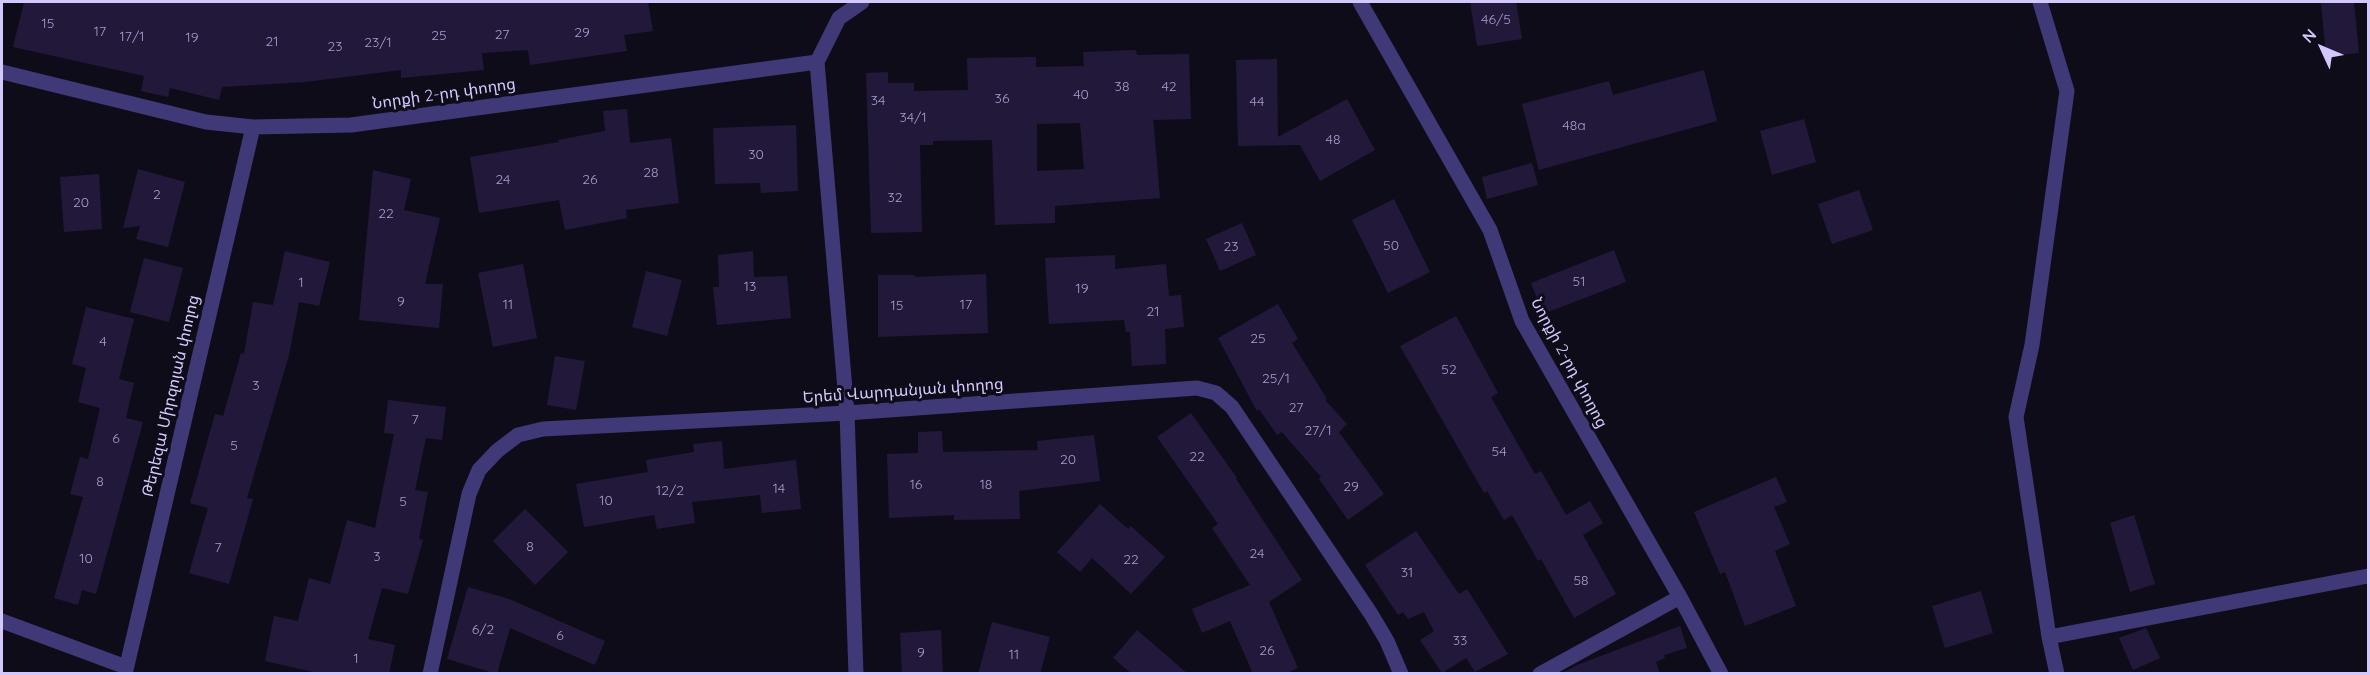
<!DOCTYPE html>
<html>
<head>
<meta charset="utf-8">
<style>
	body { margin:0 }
	#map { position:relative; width:2370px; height:675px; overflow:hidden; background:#0f0c1a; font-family:Quicksand,sans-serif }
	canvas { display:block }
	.frame { position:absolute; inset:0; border:3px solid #d2c8fc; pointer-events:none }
	.north { position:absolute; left:2292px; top:18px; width:60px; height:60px; -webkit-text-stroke:4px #0f0c1a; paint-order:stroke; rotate:314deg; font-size:16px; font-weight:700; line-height:24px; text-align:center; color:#d2c8fc }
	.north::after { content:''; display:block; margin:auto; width:21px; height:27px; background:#d2c8fc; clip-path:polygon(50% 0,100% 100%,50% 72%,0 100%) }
</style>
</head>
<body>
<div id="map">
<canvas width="2370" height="675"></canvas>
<div class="frame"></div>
<div class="north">N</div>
</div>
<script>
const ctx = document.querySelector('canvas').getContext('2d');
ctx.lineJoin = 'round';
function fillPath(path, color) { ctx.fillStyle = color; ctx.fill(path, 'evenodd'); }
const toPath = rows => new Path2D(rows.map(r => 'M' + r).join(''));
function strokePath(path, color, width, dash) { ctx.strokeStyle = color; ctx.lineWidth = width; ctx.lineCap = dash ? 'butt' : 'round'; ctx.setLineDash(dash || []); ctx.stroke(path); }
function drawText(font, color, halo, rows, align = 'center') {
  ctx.font = font + ' Quicksand,"Noto Sans Armenian",sans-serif'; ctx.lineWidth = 6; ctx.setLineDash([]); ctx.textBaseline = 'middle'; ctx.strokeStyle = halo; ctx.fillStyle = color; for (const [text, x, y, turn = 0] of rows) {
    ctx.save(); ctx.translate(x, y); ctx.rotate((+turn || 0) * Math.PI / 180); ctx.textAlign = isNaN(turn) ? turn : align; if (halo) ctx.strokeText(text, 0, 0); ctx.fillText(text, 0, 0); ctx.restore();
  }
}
fillPath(toPath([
	[24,2,648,2,653,31,624,35,627,51,530,65,528,50,482,53,484,70,401,78,401,70,305,82,222,87,219,100,170,88,168,97,141,91,144,76,13,47],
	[1470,2,1516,2,1522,39,1477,46],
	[2321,2,2354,2,2359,53,2326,56],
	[1136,50,1137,55,1189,54,1191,119,1154,120,1153,117,1160,198,1055,206,1055,223,995,225,992,140,933,141,933,145,920,145,922,232,871,233,866,73,888,72,888,83,914,83,914,91,968,90,967,58,1036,57,1036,67,1084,66,1083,52],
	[1080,123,1084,169,1037,171,1037,124],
	[1277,59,1278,137,1347,99,1375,150,1320,181,1300,145,1238,146,1236,60],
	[1704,70,1717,121,1539,170,1522,104,1609,81,1613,95],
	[627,109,630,143,671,138,679,203,626,210,627,218,565,230,559,200,479,213,470,157,559,142,558,140,605,131,603,111],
	[1804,119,1816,162,1772,175,1760,131],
	[796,125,798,191,761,193,760,183,715,184,713,128],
	[1532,163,1538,185,1487,199,1482,177],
	[138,169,185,182,168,247,136,239,140,226,123,228],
	[373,170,411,179,404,210,440,218,425,284,443,284,439,328,359,320],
	[99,174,102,229,64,232,60,177],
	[1859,190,1873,230,1832,244,1818,204],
	[1394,199,1430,272,1388,293,1352,220],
	[1242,223,1256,255,1220,271,1206,239],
	[1614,250,1626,282,1543,314,1531,283],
	[285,251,330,262,319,306,299,302,289,355,247,498,253,499,229,584,189,573,208,508,190,503,215,414,223,416,241,353,244,354,253,302,273,305],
	[753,251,754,277,787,276,791,318,717,325,713,287,719,287,718,255],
	[1115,255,1115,269,1166,264,1169,296,1181,295,1184,327,1165,329,1166,364,1132,366,1130,332,1126,332,1124,320,1049,324,1045,258],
	[144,258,183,268,169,322,130,312],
	[523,264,537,338,493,347,478,273],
	[646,271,682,280,667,336,632,327],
	[986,274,988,333,878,337,878,275,915,275,915,277],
	[1278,304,1298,339,1292,343,1327,399,1325,400,1347,424,1339,432,1384,494,1348,520,1319,479,1321,477,1282,432,1277,435,1259,409,1257,411,1218,338],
	[86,307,134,319,119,379,134,383,126,418,143,422,96,594,82,590,78,605,54,598,83,497,70,494,80,457,88,459,100,408,78,402,86,368,72,364],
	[1456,316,1498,393,1491,397,1535,474,1541,471,1566,515,1590,501,1603,523,1583,535,1616,594,1574,618,1541,559,1538,561,1512,515,1504,520,1487,491,1484,493,1400,346],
	[555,356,585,361,576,410,547,405],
	[388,400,446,407,442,440,426,438,415,490,428,492,419,539,423,540,408,594,382,588,368,639,395,645,389,674,322,674,265,661,274,616,298,621,309,578,330,584,347,520,375,528,394,434,384,433],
	[1191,413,1237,478,1236,479,1302,580,1269,602,1298,668,1285,674,1253,674,1230,621,1202,633,1192,609,1250,585,1212,528,1218,524,1157,437],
	[942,431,943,452,1038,450,1037,441,1094,435,1100,481,1019,491,1020,519,954,520,954,515,889,518,887,454,918,453,918,432],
	[722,441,724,469,796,460,801,509,762,513,760,495,692,502,695,523,657,529,654,515,584,527,576,484,648,472,646,460,694,452,693,444],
	[1776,477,1787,502,1774,507,1790,544,1775,551,1796,606,1745,626,1725,572,1720,574,1694,512],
	[1100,504,1128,529,1131,526,1165,557,1131,594,1092,558,1080,572,1057,552],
	[525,509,568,552,535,585,493,541],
	[2134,515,2155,584,2130,592,2110,523],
	[1416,531,1459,594,1467,589,1508,654,1475,672,1466,658,1442,673,1420,640,1434,631,1424,612,1408,619,1403,612,1398,615,1365,565],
	[468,587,509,599,605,641,595,665,510,628,497,674,447,659],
	[1981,591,1993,633,1945,648,1932,606],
	[992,622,1050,637,1040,674,978,674],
	[1680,626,1687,648,1664,655,1665,658,1656,662,1660,674,1561,674,1577,665],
	[2146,628,2160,658,2133,670,2119,638],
	[941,630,943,674,902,674,900,633],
	[1137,630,1188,674,1132,674,1113,658]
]), '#22193a');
strokePath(toPath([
	[1360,2,1490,230,1522,321,1680,597,1721,674],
	[2040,2,2067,91,2032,345,2016,417,2049,637],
	[817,62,847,413,856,674],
	[2,72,206,122,253,127,351,125,817,62,839,18,862,2],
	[2,621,126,667],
	[125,674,253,127],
	[430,674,469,494,479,470,497,451,518,435,543,429,847,413,1197,388,1216,393,1232,407,1371,614,1387,641,1401,674],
	[1540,674,1680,597],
	[2057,674,2049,637,2368,576]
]), '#403977', 15);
drawText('14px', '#a69ccc', null, [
	["46/5",1496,20],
	["15",48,24],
	["17",100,32],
	["29",582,33],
	["27",502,35],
	["25",439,36],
	["17/1",132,37],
	["19",192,38],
	["21",272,42],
	["23/1",378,43],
	["23",335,47],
	["38",1122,87],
	["42",1169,87],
	["40",1081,95],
	["36",1002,99],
	["34",878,101],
	["44",1257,102],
	["34/1",913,118],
	["48a",1574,126],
	["48",1333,140],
	["30",756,155],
	["28",651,173],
	["24",503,180],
	["26",590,180],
	["2",157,195],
	["32",895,198],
	["20",81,203],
	["22",386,214],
	["50",1391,246],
	["23",1231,247],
	["51",1579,282],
	["1",301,283],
	["13",750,287],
	["19",1082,289],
	["9",401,302],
	["11",508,305],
	["17",966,305],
	["15",897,306],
	["21",1153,312],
	["25",1258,339],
	["4",103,342],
	["52",1449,370],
	["25/1",1276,379],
	["3",256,386],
	["27",1296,408],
	["7",415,420],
	["27/1",1318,431],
	["6",116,439],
	["5",234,446],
	["54",1499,452],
	["22",1197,457],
	["20",1068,460],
	["8",100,482],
	["16",916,485],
	["18",986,485],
	["29",1351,487],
	["14",779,489],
	["12/2",670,491],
	["10",606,501],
	["5",403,502],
	["8",530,547],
	["7",218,548],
	["24",1257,554],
	["3",377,557],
	["10",86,559],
	["22",1131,560],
	["31",1407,573],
	["58",1581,581],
	["6/2",483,630],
	["6",560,636],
	["33",1460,641],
	["26",1267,651],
	["9",921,653],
	["11",1014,655],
	["1",356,659]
]);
drawText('16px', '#d2c8fc', '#0f0c1a', [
	["Նորքի 2-րդ փողոց",444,94,-8],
	["Նորքի 2-րդ փողոց",1569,363,62],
	["Երեմ Վարդանյան փողոց",903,391,-4],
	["Թերեզա Միրզոյան փողոց",171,396,-77]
]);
</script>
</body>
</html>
